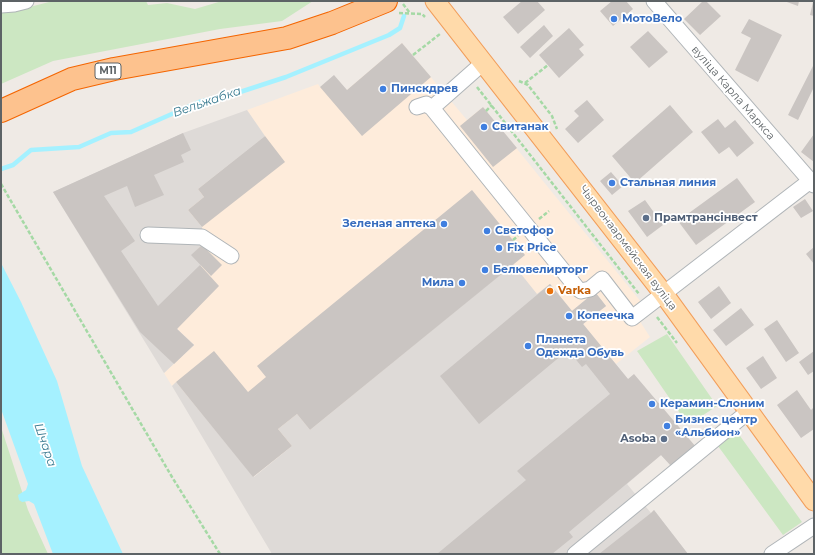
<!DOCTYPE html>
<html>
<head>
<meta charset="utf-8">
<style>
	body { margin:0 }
	#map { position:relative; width:815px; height:555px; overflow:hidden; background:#efeae5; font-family:Montserrat,sans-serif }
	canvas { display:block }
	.frame { position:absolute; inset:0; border:2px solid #5d6366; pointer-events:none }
</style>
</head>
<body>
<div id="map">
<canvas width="815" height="555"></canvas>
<div class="frame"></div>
</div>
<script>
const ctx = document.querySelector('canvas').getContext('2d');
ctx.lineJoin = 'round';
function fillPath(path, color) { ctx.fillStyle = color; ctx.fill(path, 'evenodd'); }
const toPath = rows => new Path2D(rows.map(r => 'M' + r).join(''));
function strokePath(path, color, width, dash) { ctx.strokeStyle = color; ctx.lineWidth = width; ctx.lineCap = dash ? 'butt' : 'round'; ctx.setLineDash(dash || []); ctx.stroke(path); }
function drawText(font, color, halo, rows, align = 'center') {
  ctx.font = font + ' Montserrat,sans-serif'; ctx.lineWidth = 3.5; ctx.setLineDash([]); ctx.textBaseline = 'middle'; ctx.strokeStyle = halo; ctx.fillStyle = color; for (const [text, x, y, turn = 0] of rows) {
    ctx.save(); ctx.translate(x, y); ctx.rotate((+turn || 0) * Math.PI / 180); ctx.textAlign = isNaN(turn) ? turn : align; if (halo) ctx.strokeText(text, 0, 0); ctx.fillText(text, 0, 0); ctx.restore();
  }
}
fillPath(toPath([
	[402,43,467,120,483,107,650,313,642,320,641,323,650,337,616,364,604,349,582,367,513,265,310,430,297,414,292,446,253,477,176,383,172,386,164,373,194,345,177,329,201,265,191,255,188,210,198,189,265,137,247,110,318,84,320,87,347,90]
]), '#feecdb');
fillPath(toPath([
	[247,110,265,136,198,189,204,197,188,210,202,227,202,245,192,255,201,264,177,329,194,345,164,373,53,192,183,133],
	[513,264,537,294,550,284,572,311,595,292,606,306,583,324,628,379,672,467,661,455,627,484,651,513,654,510,688,554,272,554,172,386,176,382,254,477,292,446,278,429,297,414,310,430]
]), '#dedad7');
fillPath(toPath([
	[53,1,146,1,148,5,167,3,195,9,222,1,313,1,282,21,220,29,53,61,1,84,1,12,14,11],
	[667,334,717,406,688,425,637,351],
	[1,427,28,510,48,554,1,554],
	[735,429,802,522,783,535,718,446]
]), '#cce7c2');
fillPath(toPath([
	[1,263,21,302,57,381,82,466,123,554,53,554,34,504,29,501,22,502,19,500,18,495,26,490,28,484,1,409]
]), '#a5f1ff');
strokePath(toPath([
	[1,169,13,165,31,150,79,147,111,133,131,132,199,102,234,94,286,77,389,35,400,28,404,16]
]), '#a5f1ff', 4.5);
fillPath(toPath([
	[522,1,537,1,545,10,518,34,503,17],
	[612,1,626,1,633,9,613,26,600,11],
	[703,1,706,1,721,16,700,35,684,19],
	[784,1,799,1,798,6],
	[813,2,814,2,814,16,810,15],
	[749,19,782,35,758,82,735,70,751,38,741,33],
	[544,25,553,36,530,58,520,47],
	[569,28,584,45,579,49,584,55,559,78,539,55],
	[648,31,668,52,649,68,630,47],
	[402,43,431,77,362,136,320,87,334,75,347,90],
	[814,64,814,87,798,120,788,115],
	[587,100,604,120,578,143,565,129,579,116,574,111],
	[670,105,693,132,635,183,612,156],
	[483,107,517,148,493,167,460,126],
	[718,119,725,128,735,120,754,143,737,157,729,147,719,154,701,132],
	[183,133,191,150,181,155,184,162,154,175,164,195,135,207,127,186,104,196,135,241,121,251,158,306,200,265,219,286,177,329,194,345,174,364,140,332,53,192],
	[814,134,814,162,801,152],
	[265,136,285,162,202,227,188,210,204,197,198,189],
	[611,172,623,186,612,195,600,181],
	[737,178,755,202,696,245,678,221],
	[472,190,525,255,310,430,297,414,278,429,292,446,253,477,176,382,214,351,248,392,266,377,257,366],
	[805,199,813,211,801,218,793,207],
	[645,200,663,225,647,237,628,211],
	[202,245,222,265,211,276,191,255],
	[814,247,814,264,806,254],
	[550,284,572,311,595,292,606,306,583,324,628,379,634,374,696,447,672,467,661,455,569,532,573,537,552,554,437,554,526,480,517,471,610,394,586,364,582,367,568,350,479,424,440,376],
	[719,286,731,303,711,319,698,302],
	[741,308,754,325,726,346,713,330],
	[777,320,799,353,786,362,764,329],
	[814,351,814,371,808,375,799,362],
	[763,356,777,378,761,389,746,368],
	[797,390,811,410,814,407,814,429,801,438,777,405],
	[654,510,688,554,599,554,651,513]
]), '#cac5c2');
const minor = toPath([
	[654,1,814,185],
	[1,5,14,4,26,1],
	[417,107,426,104,432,108,577,288,581,291,590,289,602,279,632,318,810,181],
	[432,108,483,63],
	[148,235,202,237,231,256],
	[575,554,749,411],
	[772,554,814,526]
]);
const major = toPath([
	[435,1,663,293,814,501]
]);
const highway = toPath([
	[1,111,72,79,114,69,287,38,332,23,386,1]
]);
strokePath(minor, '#b0b5b8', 17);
strokePath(major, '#f29e5b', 21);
strokePath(highway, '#f46500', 24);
strokePath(toPath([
	[403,4,410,13],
	[399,13,422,14,425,17],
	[413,55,440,34],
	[519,81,528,85,552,116,557,129],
	[525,83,548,65],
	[477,87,639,294],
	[486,111,492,105],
	[1,184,172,477,220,554],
	[539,219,549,211],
	[513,240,518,236],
	[657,317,677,343]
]), '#a5d9a5', 2.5, [4, 2]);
strokePath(minor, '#fff', 15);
strokePath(major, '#ffdaaa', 19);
strokePath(highway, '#fdc28e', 22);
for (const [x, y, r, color] of [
	[614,19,4,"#3f7fe0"],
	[383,89,4,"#3f7fe0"],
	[484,127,4,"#3f7fe0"],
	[612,183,4,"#3f7fe0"],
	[646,218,4,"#5c6f8a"],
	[444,224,4,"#3f7fe0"],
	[487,231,4,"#3f7fe0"],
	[499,248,4,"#3f7fe0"],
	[485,270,4,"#3f7fe0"],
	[462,283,4,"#3f7fe0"],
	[550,291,4,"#e8710a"],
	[569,316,4,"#3f7fe0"],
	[528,346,4,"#3f7fe0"],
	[652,404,4,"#3f7fe0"],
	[667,426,4,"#3f7fe0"],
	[664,439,4,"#5c6f8a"]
]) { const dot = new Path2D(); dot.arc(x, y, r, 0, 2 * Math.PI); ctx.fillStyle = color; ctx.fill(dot); strokePath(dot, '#fff', 1.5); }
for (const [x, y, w] of [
	[108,71,26]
]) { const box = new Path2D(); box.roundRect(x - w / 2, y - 8, w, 16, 3); ctx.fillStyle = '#fff'; ctx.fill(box); strokePath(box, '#5d6366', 1); }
drawText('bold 10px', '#5d6366', null, [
	["М11",108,71]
]);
drawText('bold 11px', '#366cbe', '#fff', [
	["МотоВело",622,19],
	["Пинскдрев",391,89],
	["Свитанак",492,127],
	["Стальная линия",620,183],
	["Зеленая аптека",436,224,"right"],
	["Светофор",495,231],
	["Fix Price",507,248],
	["Белювелирторг",493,270],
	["Мила",454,283,"right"],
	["Копеечка",577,316],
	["Планета",536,340],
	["Одежда Обувь",536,353],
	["Керамин-Слоним",660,404],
	["Бизнес центр",675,420],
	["«Альбион»",675,433]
], 'left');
drawText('11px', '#5d6366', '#fff', [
	["вуліца Карла Маркса",733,93,49],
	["Чырвонаармейская вуліца",628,248,53]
]);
drawText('bold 11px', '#4e5e75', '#fff', [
	["Прамтрансінвест",654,218],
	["Asoba",656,439,"right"]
], 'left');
drawText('bold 11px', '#c56008', '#fff', [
	["Varka",558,291]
], 'left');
drawText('italic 12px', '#36798f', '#fff', [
	["Вельжабка",207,102,-19],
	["Шчара",45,445,71]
]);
</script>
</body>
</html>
